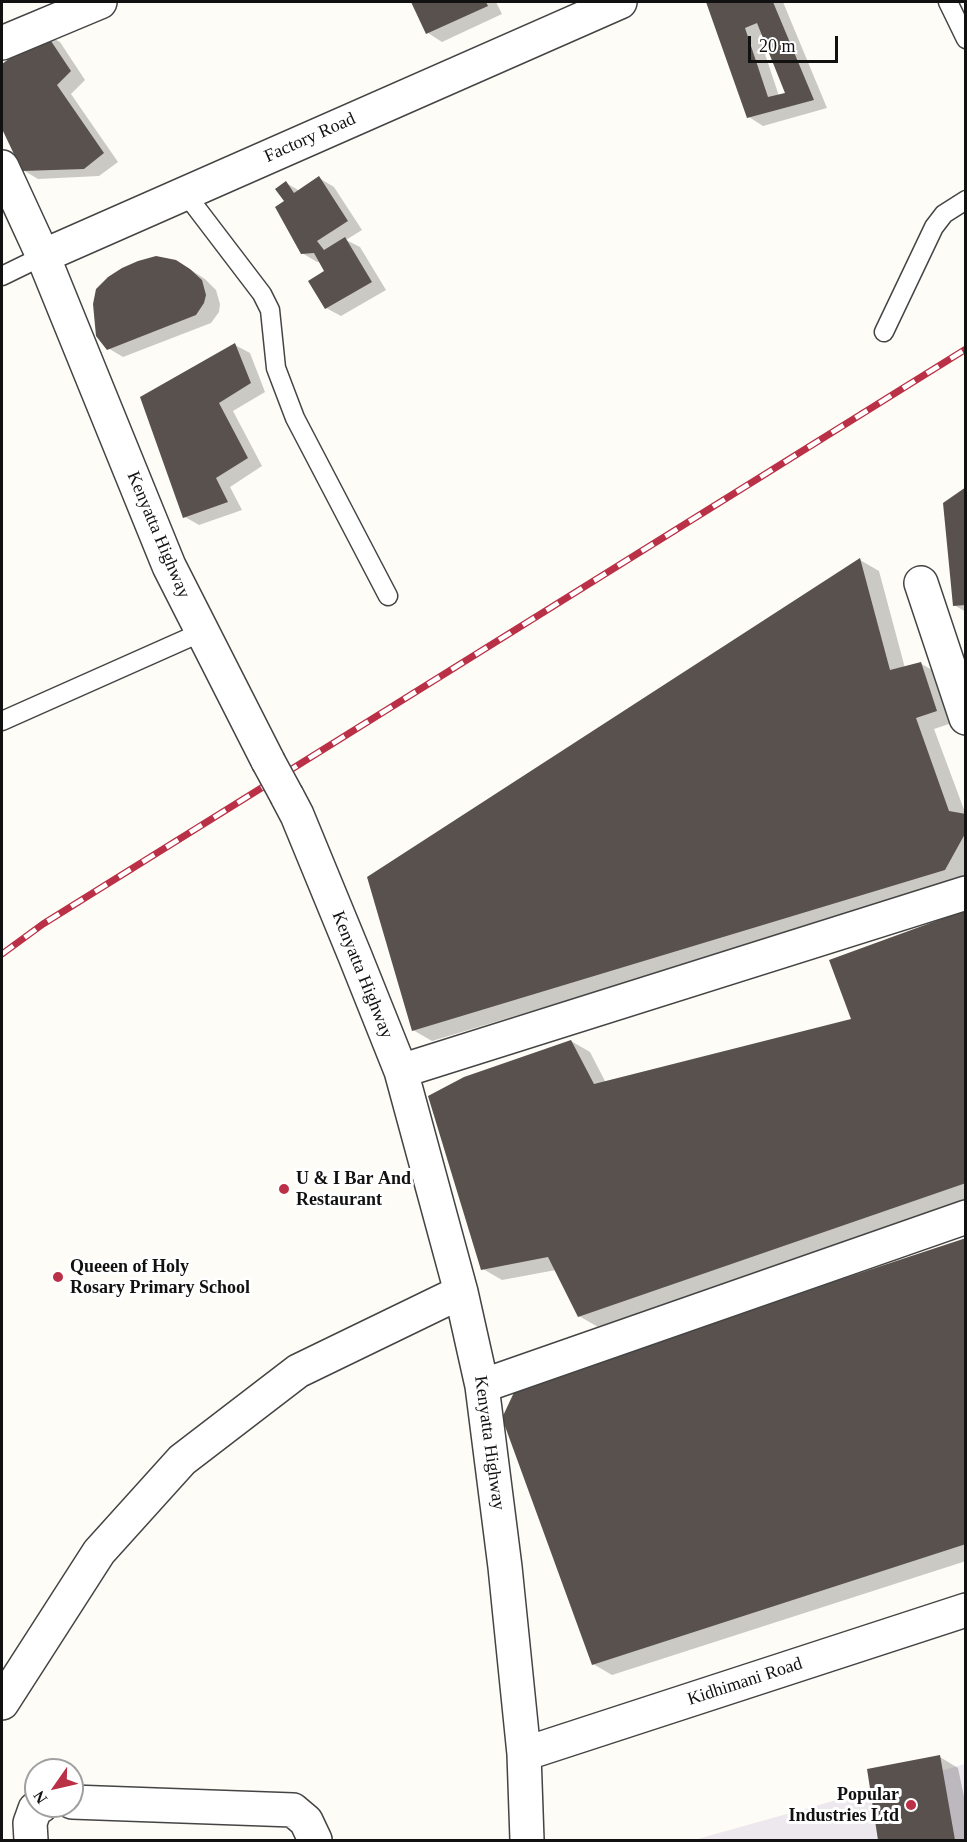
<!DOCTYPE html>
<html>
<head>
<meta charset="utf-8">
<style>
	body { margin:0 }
	#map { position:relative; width:967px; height:1842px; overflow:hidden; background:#fefcf6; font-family:Georgia,serif }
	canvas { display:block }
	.frame { position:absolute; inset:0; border:3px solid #111; pointer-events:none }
	.north { position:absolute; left:24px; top:1758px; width:60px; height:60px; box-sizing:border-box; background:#fff; border:2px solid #a0a0a0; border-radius:50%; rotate:236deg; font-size:16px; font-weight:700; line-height:24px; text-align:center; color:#111 }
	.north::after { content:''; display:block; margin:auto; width:21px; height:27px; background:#ba3047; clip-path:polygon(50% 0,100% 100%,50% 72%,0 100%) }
	.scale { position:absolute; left:748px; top:36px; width:90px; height:27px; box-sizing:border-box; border:3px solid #111; border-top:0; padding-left:8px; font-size:18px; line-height:21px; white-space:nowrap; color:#111; -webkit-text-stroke:4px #fff; paint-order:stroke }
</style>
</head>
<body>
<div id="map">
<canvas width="967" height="1842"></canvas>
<div class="frame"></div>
<div class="north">N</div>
<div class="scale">20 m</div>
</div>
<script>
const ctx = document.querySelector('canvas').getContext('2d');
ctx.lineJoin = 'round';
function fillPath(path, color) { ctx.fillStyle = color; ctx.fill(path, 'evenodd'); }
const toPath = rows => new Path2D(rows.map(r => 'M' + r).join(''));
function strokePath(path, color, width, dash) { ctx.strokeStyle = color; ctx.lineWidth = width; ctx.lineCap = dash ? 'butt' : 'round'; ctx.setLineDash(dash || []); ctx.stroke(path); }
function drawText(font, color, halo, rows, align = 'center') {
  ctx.font = font + ' Georgia,serif'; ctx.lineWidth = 6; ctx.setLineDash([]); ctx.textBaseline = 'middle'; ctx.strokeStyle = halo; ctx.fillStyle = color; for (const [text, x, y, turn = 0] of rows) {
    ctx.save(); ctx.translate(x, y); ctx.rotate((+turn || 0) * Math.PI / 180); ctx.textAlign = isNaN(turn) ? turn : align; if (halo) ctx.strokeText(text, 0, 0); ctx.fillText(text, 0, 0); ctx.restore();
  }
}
fillPath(toPath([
	[965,1764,965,1840,694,1840]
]), '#ede7ee');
fillPath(toPath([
	[413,2,496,2,502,14,442,42,428,33],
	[708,2,783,2,827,108,763,126,749,117],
	[763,34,787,94,779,96,759,36],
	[45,34,60,42,85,80,71,94,118,162,99,176,38,179,23,170,2,125,2,66],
	[319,178,334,187,362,230,346,240,360,247,386,290,341,316,326,308,326,271,320,262,317,262,302,253,286,202,286,183,300,191],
	[191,270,205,279,216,290,220,304,219,312,211,323,123,357,108,348],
	[235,345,250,353,265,392,233,411,262,466,230,487,242,510,199,525,185,517],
	[966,489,966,612,954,605],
	[860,560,879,571,905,668,920,663,939,674,955,722,934,729,966,815,966,877,964,881,432,1041,413,1030],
	[966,912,966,1200,598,1327,579,1316,556,1270,502,1280,483,1269,571,1041,590,1052,606,1083,853,1020],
	[966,1239,966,1561,612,1675,593,1664],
	[940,1757,958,1768,966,1806,966,1840,879,1840,869,1771]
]), '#0003');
fillPath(toPath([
	[411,2,486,2,488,6,426,34],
	[706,2,773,2,814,100,747,118],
	[757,23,785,93,768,97,745,28],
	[45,32,71,71,57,85,104,153,84,169,22,171,2,129,2,64],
	[319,176,348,221,317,241,324,250,345,237,372,282,325,309,308,281,324,271,314,253,301,254,275,207,284,201,275,189,286,181,294,193],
	[156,256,176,260,190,269,202,280,206,295,204,303,196,315,107,350,96,336,93,304,96,289,108,277,122,268,138,261],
	[235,343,251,383,219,403,248,458,216,478,228,502,183,518,140,397],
	[966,487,966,605,953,606,943,503],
	[860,558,890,670,921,662,937,711,916,718,949,811,966,814,966,832,945,870,412,1031,367,877],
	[966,910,966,1183,578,1317,548,1257,481,1270,428,1096,464,1077,571,1040,594,1084,851,1019,829,960],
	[966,1238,966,1544,592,1665,502,1418,517,1386],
	[940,1755,955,1840,878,1840,867,1769]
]), '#59514e');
const service = toPath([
	[948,2,966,39],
	[185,193,262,294,270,310,276,368,295,418,388,596],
	[2,276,43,256],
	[884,332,934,227,944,214,966,200],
	[2,721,202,632]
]);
const minor = toPath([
	[2,43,100,2],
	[2,167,43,256,169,566,268,761],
	[43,256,620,2],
	[921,583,966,718],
	[287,796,297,815,355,956,401,1071,461,1292,482,1386,505,1567,524,1754,527,1840],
	[401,1071,966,893],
	[482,1386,966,1217],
	[2,1703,99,1552,182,1460,298,1371,461,1292],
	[524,1754,966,1610],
	[72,1802,293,1810,306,1821,315,1840],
	[31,1840,30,1823,35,1809,41,1806]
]);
strokePath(service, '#444', 21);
strokePath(minor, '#444', 36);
strokePath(service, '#fff', 18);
strokePath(minor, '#fff', 33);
const rail = toPath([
	[2,954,43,924,966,349]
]);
strokePath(rail, '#ba3047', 7);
strokePath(rail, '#fff', 4.5, [14]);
const minorBridge = toPath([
	[268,761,287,796]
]);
strokePath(minorBridge, '#444', 36, []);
strokePath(minorBridge, '#fff', 33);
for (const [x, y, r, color] of [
	[284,1189,6,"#ba3047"],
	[58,1277,6,"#ba3047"],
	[911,1805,6,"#ba3047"]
]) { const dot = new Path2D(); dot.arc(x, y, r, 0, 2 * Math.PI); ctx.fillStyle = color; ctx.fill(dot); strokePath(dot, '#fff', 2); }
drawText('18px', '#111', '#fff', [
	["Factory Road",310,138,-24],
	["Kenyatta Highway",158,535,67],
	["Kenyatta Highway",362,975,68],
	["Kenyatta Highway",489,1443,82],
	["Kidhimani Road",745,1682,-18]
]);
drawText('bold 18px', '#111', '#fff', [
	["U & I Bar And",296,1179],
	["Restaurant",296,1200],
	["Queeen of Holy",70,1267],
	["Rosary Primary School",70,1288],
	["Popular",899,1795,"right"],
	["Industries Ltd",899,1816,"right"]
], 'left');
</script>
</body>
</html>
